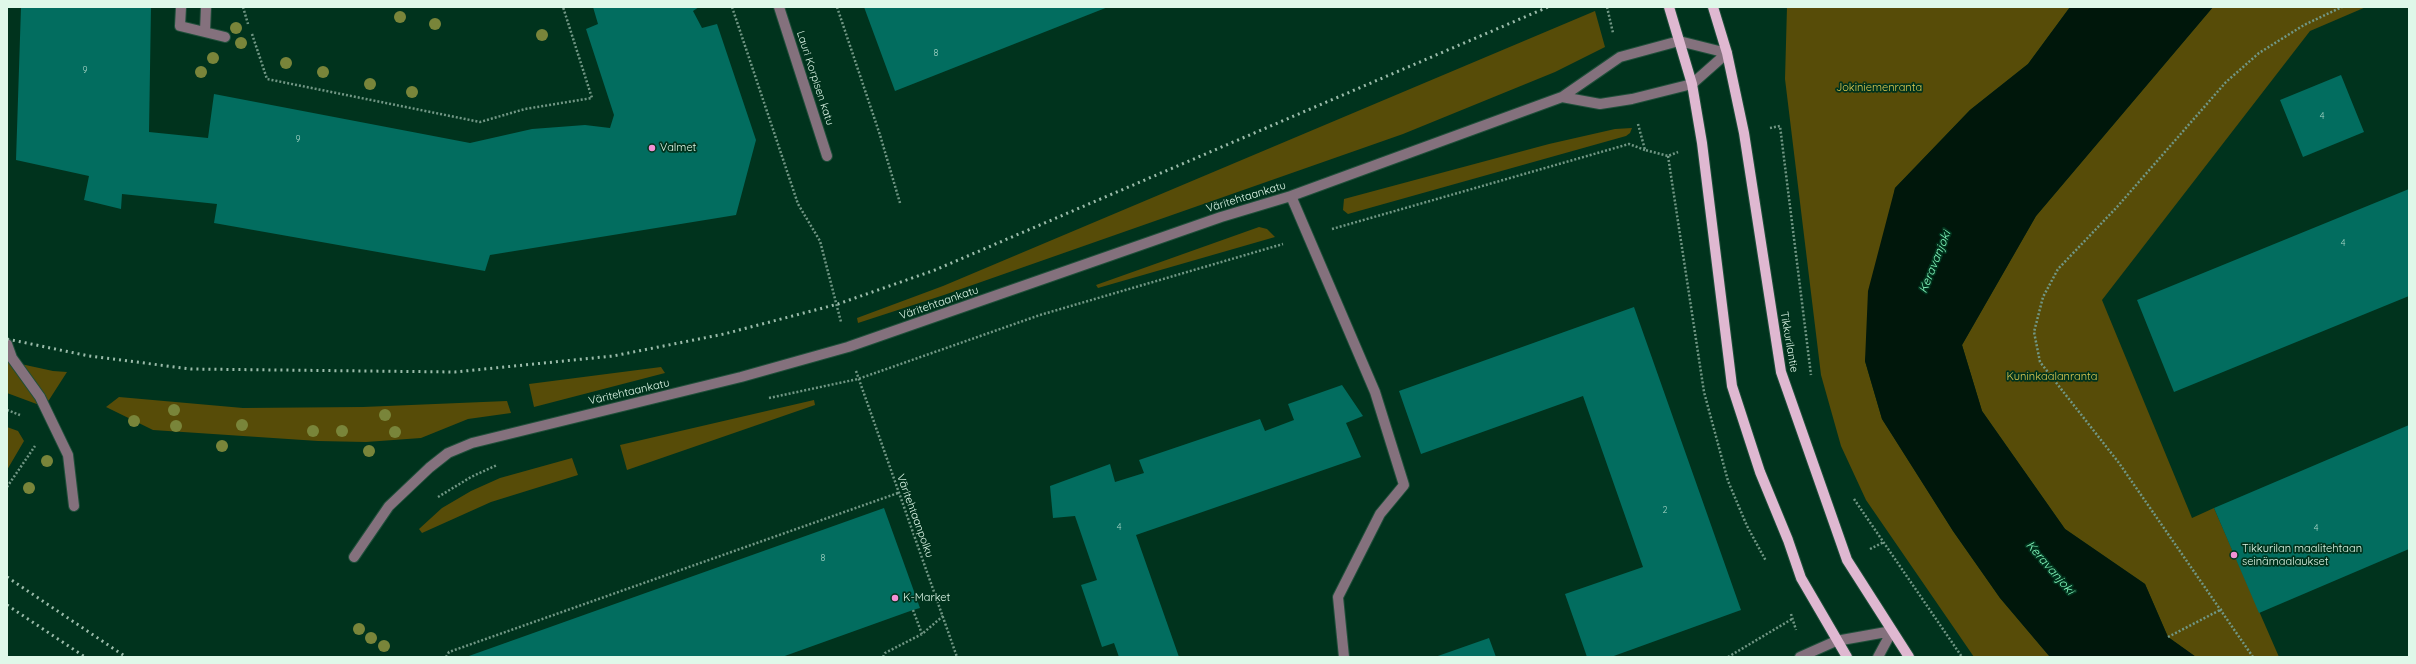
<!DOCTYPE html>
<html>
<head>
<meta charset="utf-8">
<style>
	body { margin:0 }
	#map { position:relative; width:2416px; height:664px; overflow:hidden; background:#00331d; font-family:Quicksand,sans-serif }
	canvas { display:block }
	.frame { position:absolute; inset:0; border:8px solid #dff8e9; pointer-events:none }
</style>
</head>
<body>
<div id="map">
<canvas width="2416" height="664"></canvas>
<div class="frame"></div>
</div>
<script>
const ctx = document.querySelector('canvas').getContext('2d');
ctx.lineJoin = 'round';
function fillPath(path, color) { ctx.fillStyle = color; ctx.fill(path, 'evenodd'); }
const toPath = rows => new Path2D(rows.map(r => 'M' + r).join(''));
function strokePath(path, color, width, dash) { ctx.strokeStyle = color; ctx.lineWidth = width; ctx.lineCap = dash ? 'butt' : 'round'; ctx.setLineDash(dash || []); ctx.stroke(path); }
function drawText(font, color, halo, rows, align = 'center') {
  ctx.font = font + ' Quicksand,sans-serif'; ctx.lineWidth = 3.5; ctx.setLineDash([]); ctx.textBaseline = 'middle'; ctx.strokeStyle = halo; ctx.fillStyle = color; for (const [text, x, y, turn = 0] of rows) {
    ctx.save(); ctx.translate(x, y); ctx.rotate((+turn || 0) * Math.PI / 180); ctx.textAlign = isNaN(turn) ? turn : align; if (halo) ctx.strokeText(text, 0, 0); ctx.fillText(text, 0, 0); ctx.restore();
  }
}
fillPath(toPath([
	[1787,7,2070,7,2028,64,1970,110,1895,188,1865,361,1882,419,1953,531,2000,598,2050,657,1974,657,1866,500,1841,446,1821,375,1785,79],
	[2213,7,2366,7,2310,31,2102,300,2192,518,2214,508,2279,657,2196,657,2168,637,2145,584,2065,529,1982,411,1962,345,2036,216],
	[1595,11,1605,47,1555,72,1403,134,944,295,858,323,857,318,943,286],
	[1632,128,1630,133,1626,136,1348,214,1343,210,1344,199,1549,144,1615,129],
	[1259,227,1267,229,1275,237,1098,288,1096,285],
	[7,361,53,371,67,372,49,400,42,406,7,393],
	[661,367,665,373,534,407,529,384],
	[119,397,243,408,363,407,507,401,511,413,468,419,421,438,366,442,318,441,153,430,106,407],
	[814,400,815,405,627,470,620,445],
	[7,427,18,431,24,441,7,470],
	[572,458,578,475,491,502,422,533,419,529,442,508,471,491,500,478]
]), '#574c08');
fillPath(toPath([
	[2070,7,2213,7,2036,216,1962,345,1982,411,2065,529,2145,584,2168,637,2196,657,2050,657,2000,598,1953,531,1882,419,1865,361,1868,291,1895,188,1970,110,2028,64]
]), '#00170b');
fillPath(toPath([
	[21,7,151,7,149,132,208,138,214,94,470,143,532,129,585,125,610,128,614,115,586,29,598,24,593,7,699,7,693,11,702,28,717,24,756,140,736,215,490,255,485,271,214,223,217,204,122,194,121,209,84,200,89,176,16,160],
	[864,7,1108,7,895,91],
	[2341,75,2364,132,2303,157,2280,100],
	[2409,189,2409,296,2174,392,2137,300],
	[1634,307,1741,610,1611,657,1587,657,1565,594,1643,567,1583,396,1421,454,1399,391],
	[1342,385,1363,416,1346,423,1361,457,1136,535,1179,657,1119,657,1114,643,1102,647,1081,585,1097,580,1075,516,1053,518,1050,486,1110,464,1115,482,1144,473,1139,460,1260,419,1265,431,1294,420,1288,404],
	[2409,425,2409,549,2259,613,2214,508],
	[884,508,920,608,913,610,782,657,466,657],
	[1489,638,1496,657,1435,657]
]), '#026d5f');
const minor = toPath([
	[181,7,180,26,225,37],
	[779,7,827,156],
	[205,31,206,7],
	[1562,97,1600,104,1632,99,1692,84,1727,53],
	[1291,196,1375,392,1404,485,1380,514,1338,597,1344,657],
	[7,344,12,358,40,397,68,455,74,506],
	[354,557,389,506,429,468,448,453,472,443,741,377,848,347,1221,217,1291,196,1562,97,1620,57,1679,41,1727,53],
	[1800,657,1836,641,1892,631],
	[1878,657,1892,631]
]);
const major = toPath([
	[1669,7,1692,84,1702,143,1732,386,1760,472,1788,540,1801,578,1847,657],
	[1713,7,1727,53,1744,133,1781,372,1847,560,1909,657]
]);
strokePath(minor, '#1f4f3a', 12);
strokePath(major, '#1f4f3a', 12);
strokePath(toPath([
	[243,7,248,24],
	[732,7,798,204,820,241,841,322],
	[837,7,880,135,900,203],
	[1607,7,1613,33],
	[252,34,267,79,480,122,525,109,592,98,563,7],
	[1638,124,1645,150,1668,156,1678,152],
	[1770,128,1780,126,1811,375],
	[1668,156,1704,392,1728,481,1747,526,1766,561],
	[1332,229,1629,144,1645,150],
	[856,371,957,657],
	[769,398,858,379,1040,315,1283,244],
	[7,410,20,415],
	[7,487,35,446],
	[438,497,471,477,497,465],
	[1854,499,1962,657],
	[1870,549,1884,542],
	[913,610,922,634],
	[1791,614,1796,630],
	[2168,637,2222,609],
	[446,657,449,652,898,493],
	[883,657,885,653,922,634,943,616],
	[1728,657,1792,619],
	[2253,657,2119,463,2040,362,2034,332,2043,297,2058,269,2117,207,2226,82,2259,53,2304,25,2342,7]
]), '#719785', 2.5, [2, 2]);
strokePath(minor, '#84717d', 10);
strokePath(major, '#dfb8d1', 10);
strokePath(toPath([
	[7,339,89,356,191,369,455,372,613,356,724,334,838,304,935,270,1548,7],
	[7,577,126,657],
	[7,605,85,657]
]), '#9abbaa', 3, [2, 4]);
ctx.fillStyle = '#79853a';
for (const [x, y] of [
	[400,17],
	[435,24],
	[236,28],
	[542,35],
	[241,43],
	[213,58],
	[286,63],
	[201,72],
	[323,72],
	[370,84],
	[412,92],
	[174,410],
	[385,415],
	[134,421],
	[242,425],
	[176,426],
	[313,431],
	[342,431],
	[395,432],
	[222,446],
	[369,451],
	[47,461],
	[29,488],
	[359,629],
	[371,638],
	[384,646]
]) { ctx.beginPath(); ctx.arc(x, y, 6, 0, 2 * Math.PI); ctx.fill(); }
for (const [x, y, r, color] of [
	[652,148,4,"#f391d5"],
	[2234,555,4,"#f391d5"],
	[895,598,4,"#f391d5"]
]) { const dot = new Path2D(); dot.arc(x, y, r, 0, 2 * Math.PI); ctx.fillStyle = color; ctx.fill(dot); strokePath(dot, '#00331d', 1.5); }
drawText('9px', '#a8d5c6', null, [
	["8",936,53],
	["9",85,70],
	["4",2322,116],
	["9",298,139],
	["4",2343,243],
	["2",1665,510],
	["4",1119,527],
	["4",2316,528],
	["8",823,558]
]);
drawText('11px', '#dff8e9', '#00331d', [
	["Lauri Korpisen katu",815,78,72],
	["Väritehtaankatu",1246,197,-17],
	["Väritehtaankatu",939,303,-19],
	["Tikkurilantie",1789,342,80],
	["Väritehtaankatu",629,392,-13],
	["Väritehtaanpolku",915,516,70]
]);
drawText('11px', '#dcc851', '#00331d', [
	["Jokiniemenranta",1879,88],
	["Kuninkaalanranta",2052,377]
]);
drawText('11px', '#dff8e9', '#00331d', [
	["Valmet",660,148],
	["Tikkurilan maalitehtaan",2242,549],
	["seinämaalaukset",2242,562],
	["K-Market",903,598]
], 'left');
drawText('italic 12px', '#83f9bd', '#00331d', [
	["Keravanjoki",1935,262,-68],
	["Keravanjoki",2050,568,49]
]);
</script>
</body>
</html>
